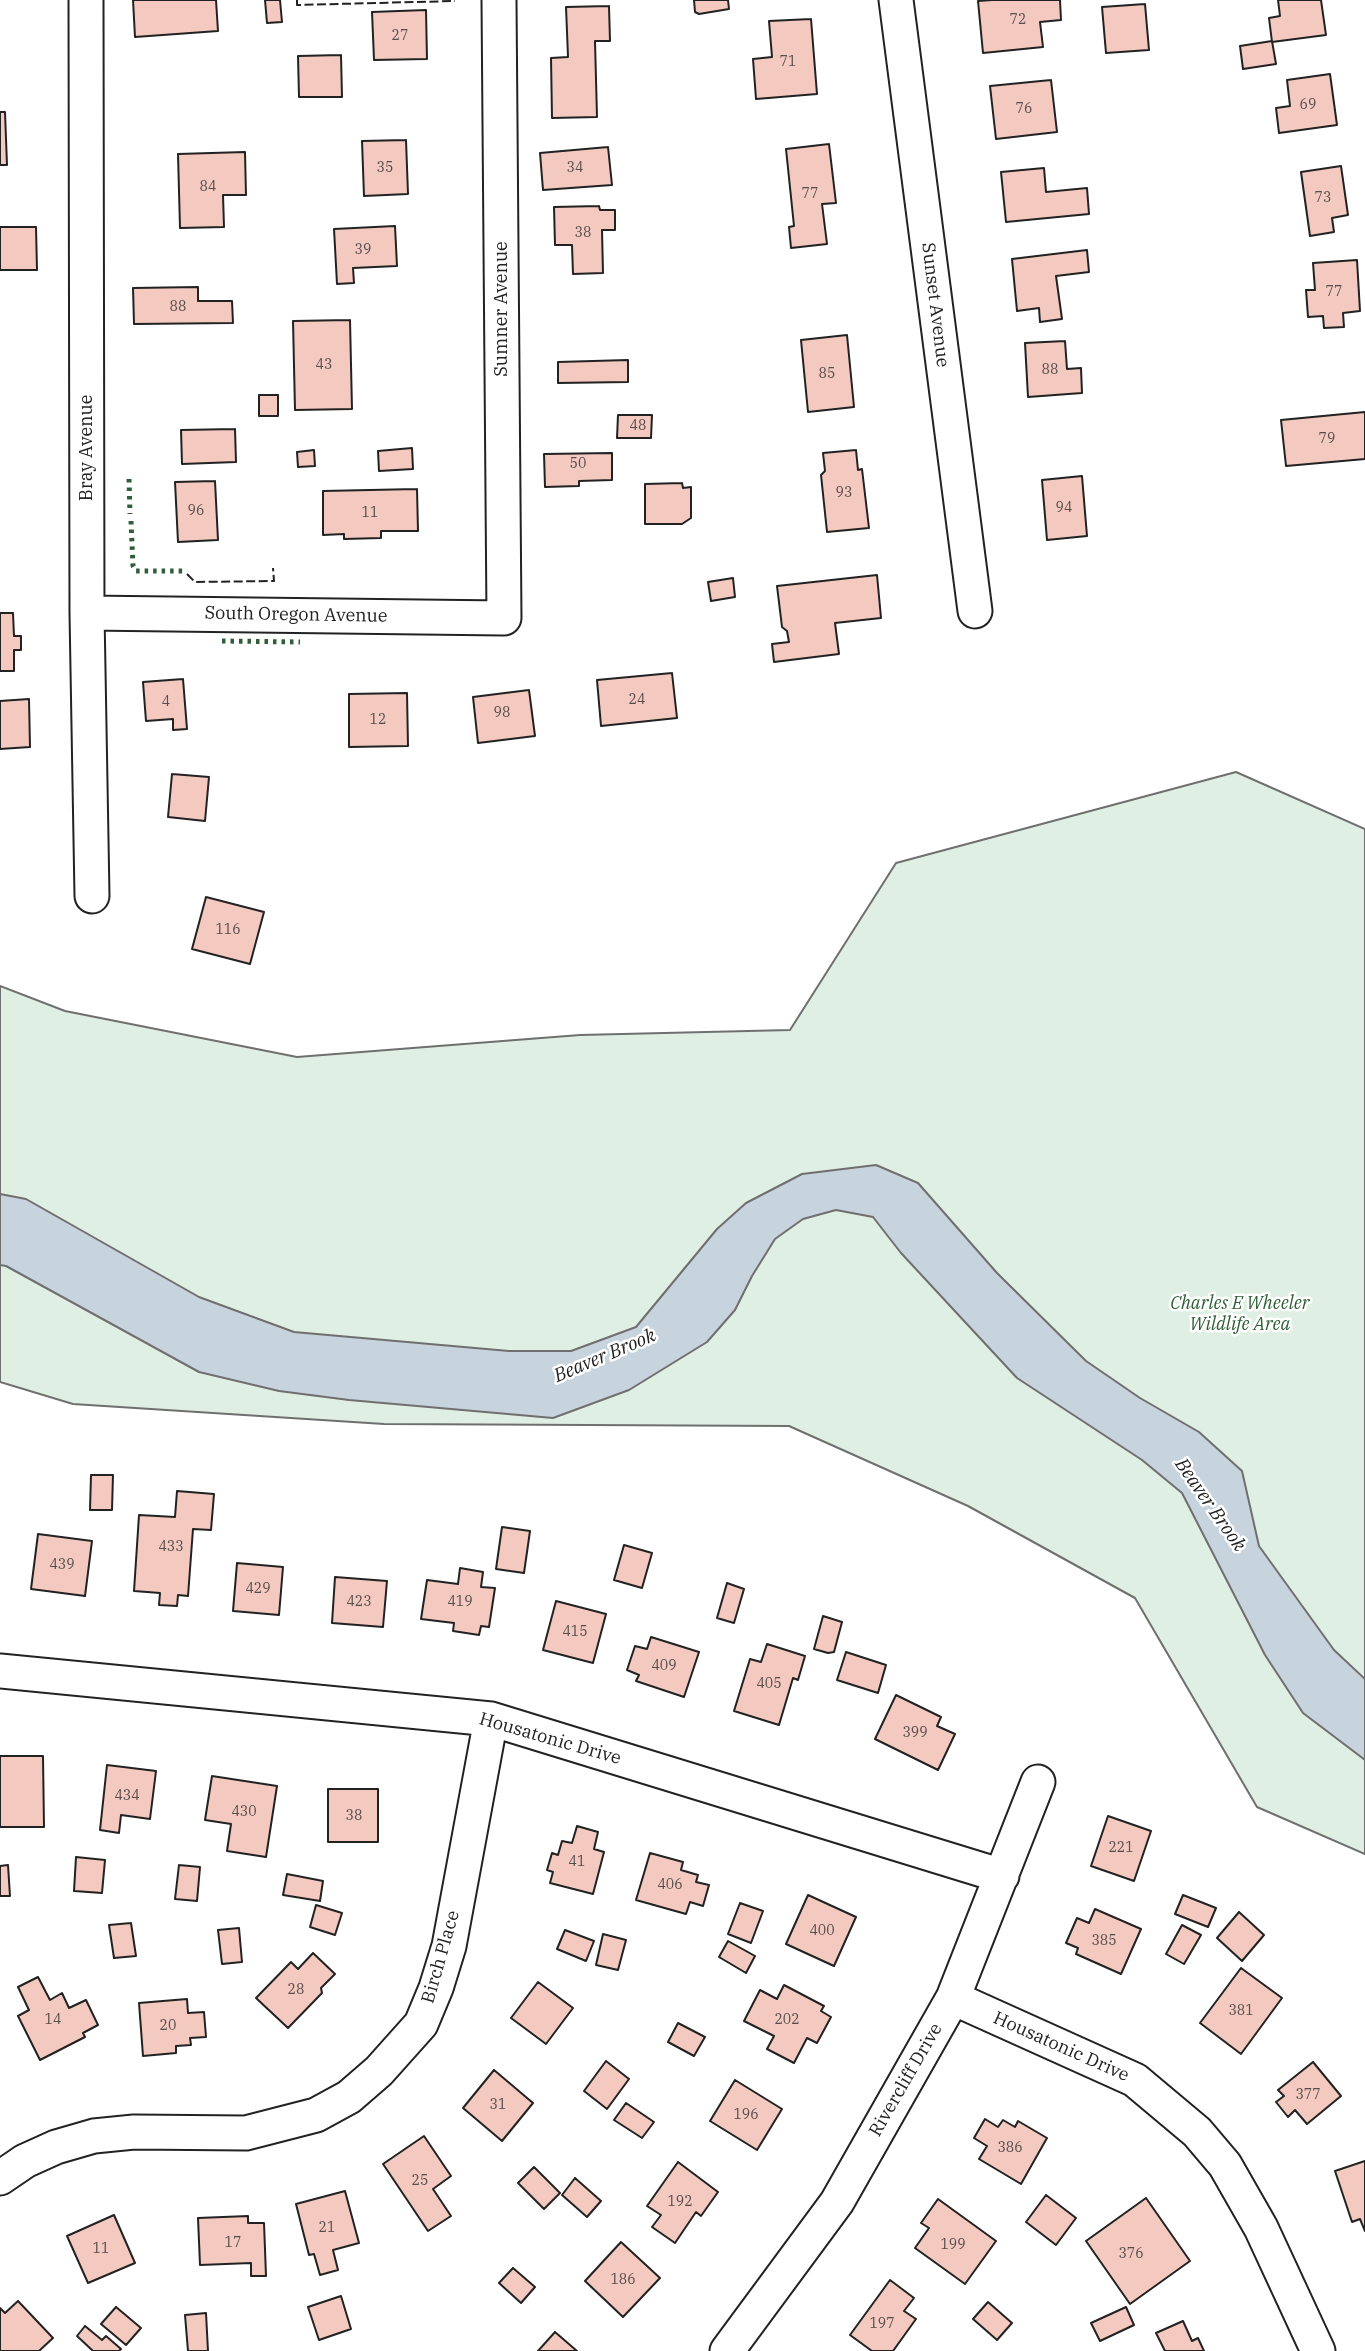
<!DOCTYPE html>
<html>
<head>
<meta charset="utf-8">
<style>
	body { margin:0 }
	canvas { display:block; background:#fff }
</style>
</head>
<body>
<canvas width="1365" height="2351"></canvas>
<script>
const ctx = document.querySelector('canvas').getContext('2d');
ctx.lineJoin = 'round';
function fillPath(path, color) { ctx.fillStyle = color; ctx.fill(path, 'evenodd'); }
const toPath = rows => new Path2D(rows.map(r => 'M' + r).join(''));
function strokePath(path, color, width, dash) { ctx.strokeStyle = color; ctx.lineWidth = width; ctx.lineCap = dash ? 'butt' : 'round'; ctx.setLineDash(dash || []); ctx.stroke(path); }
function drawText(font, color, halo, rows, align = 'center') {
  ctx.font = font + ' "IBM Plex Serif",serif'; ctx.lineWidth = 5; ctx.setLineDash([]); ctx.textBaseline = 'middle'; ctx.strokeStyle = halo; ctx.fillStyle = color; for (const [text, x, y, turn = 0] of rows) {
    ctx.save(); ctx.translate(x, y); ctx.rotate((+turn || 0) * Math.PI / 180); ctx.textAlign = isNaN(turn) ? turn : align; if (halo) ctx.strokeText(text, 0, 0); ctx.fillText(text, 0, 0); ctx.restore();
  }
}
const green = toPath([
	[1236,772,1365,829,1365,1854,1257,1807,1135,1598,968,1506,789,1426,384,1424,73,1404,0,1382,0,986,65,1011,297,1057,580,1035,790,1030,896,863,1236,772]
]);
fillPath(green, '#e0efe3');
strokePath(green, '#6f6f6f', 2);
const water = toPath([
	[876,1165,918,1183,997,1273,1086,1361,1140,1398,1199,1432,1242,1471,1259,1546,1334,1650,1365,1679,1365,1760,1303,1713,1265,1655,1182,1493,1142,1460,1017,1378,901,1253,873,1217,836,1210,803,1219,775,1239,752,1276,735,1310,707,1342,629,1390,553,1418,349,1400,279,1391,199,1372,6,1266,0,1265,0,1194,26,1199,199,1297,294,1332,509,1351,571,1351,636,1327,717,1229,746,1203,802,1174,876,1165]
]);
fillPath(water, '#c7d3dd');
strokePath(water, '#6f6f6f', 2);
const building = toPath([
	[133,0,216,0,218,31,135,37,133,0],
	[265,0,280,0,282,22,267,23,265,0],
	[694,0,728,0,729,9,699,14,695,12,694,0],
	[992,0,1060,0,1061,20,1040,22,1043,47,983,53,978,1,992,0],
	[1278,0,1321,0,1326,35,1272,42,1269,18,1280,16,1278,0],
	[1145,4,1149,50,1106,53,1102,7,1145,4],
	[609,6,610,41,595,41,597,117,552,118,551,58,568,57,566,7,609,6],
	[426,10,427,59,374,60,372,12,426,10],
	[811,19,817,94,756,99,753,59,772,57,769,21,811,19],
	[1272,41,1276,64,1243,69,1240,46,1272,41],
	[341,55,342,97,299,97,298,56,341,55],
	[1330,74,1337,125,1279,133,1276,108,1290,106,1287,80,1330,74],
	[1051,80,1057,132,996,139,990,86,1051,80],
	[0,112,5,112,7,165,0,165,0,112],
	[406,140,408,194,364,196,362,141,406,140],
	[829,144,836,203,822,204,827,244,791,248,789,227,794,226,786,149,829,144],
	[608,147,612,185,543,190,540,153,608,147],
	[245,152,246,195,223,195,224,227,180,228,178,154,245,152],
	[1341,166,1348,215,1332,218,1334,232,1310,236,1301,172,1341,166],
	[1044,168,1046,192,1087,188,1089,214,1006,222,1001,172,1044,168],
	[599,206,600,210,615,210,615,230,602,230,603,273,573,274,572,245,555,245,554,207,599,206],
	[395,226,397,266,353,268,354,283,337,284,334,229,395,226],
	[0,227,36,227,37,270,0,270,0,227],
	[1087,250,1089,272,1056,276,1062,319,1040,322,1039,308,1017,311,1012,259,1087,250],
	[1357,260,1360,311,1343,313,1344,327,1324,328,1323,316,1308,317,1306,290,1315,290,1313,263,1357,260],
	[198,287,198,301,232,301,233,323,134,324,133,288,198,287],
	[350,320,352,409,295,410,293,321,350,320],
	[847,335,854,407,808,412,801,340,847,335],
	[1065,341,1067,369,1081,368,1082,393,1028,397,1025,343,1065,341],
	[628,360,628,382,558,383,558,362,628,360],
	[259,395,278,395,278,416,259,416,259,395],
	[1365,412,1365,459,1286,466,1281,420,1365,412],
	[618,415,652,415,651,438,617,438,618,415],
	[235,429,236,462,182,464,181,430,235,429],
	[412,448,413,469,379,471,378,451,412,448],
	[314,450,315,466,298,467,297,452,314,450],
	[856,450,858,470,862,469,869,528,827,532,821,475,825,471,823,453,856,450],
	[612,453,612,480,579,481,579,486,545,487,544,454,612,453],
	[1082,476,1087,536,1047,540,1042,480,1082,476],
	[215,481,218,540,178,542,175,482,215,481],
	[682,483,683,488,691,487,691,518,682,524,645,524,645,484,682,483],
	[417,489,418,531,381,531,381,538,344,539,344,534,323,535,323,491,417,489],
	[877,575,881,618,835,623,839,654,774,662,772,644,789,642,787,631,782,627,777,586,877,575],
	[733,578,735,597,711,601,708,582,733,578],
	[0,613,13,613,14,636,21,636,21,650,14,650,14,671,0,671,0,613],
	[672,673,677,718,601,726,597,680,672,673],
	[183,679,187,729,173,730,173,719,146,721,143,682,183,679],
	[529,690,535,736,478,743,473,697,529,690],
	[407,693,408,746,349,747,349,694,407,693],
	[29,699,30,747,0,749,0,701,29,699],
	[172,774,209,777,205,821,168,817,172,774],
	[206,897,264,912,250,964,192,949,206,897],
	[91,1475,113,1475,112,1510,90,1510,91,1475],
	[177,1491,214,1494,211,1530,193,1529,188,1596,178,1595,177,1606,159,1605,160,1593,134,1591,139,1515,175,1517,177,1491],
	[502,1527,530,1531,524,1573,496,1569,502,1527],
	[38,1534,92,1541,85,1596,31,1589,38,1534],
	[624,1545,652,1553,642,1588,614,1580,624,1545],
	[237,1563,283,1567,279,1615,233,1611,237,1563],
	[460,1568,483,1572,481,1587,495,1588,489,1627,481,1626,479,1635,453,1631,454,1623,421,1619,427,1580,458,1584,460,1568],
	[335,1577,387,1581,383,1627,332,1623,335,1577],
	[727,1583,744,1589,734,1623,717,1618,727,1583],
	[556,1601,606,1614,593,1663,543,1650,556,1601],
	[823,1616,842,1622,834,1652,828,1653,814,1649,823,1616],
	[651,1637,699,1652,684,1697,636,1681,639,1675,627,1670,635,1646,647,1649,651,1637],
	[767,1644,805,1656,798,1680,793,1678,779,1725,734,1711,750,1659,761,1662,767,1644],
	[846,1652,886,1665,878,1693,837,1680,846,1652],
	[896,1695,941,1717,937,1726,955,1734,938,1770,875,1739,896,1695],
	[0,1756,43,1756,44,1827,0,1827,0,1756],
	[107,1765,156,1771,150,1819,121,1815,119,1833,100,1830,107,1765],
	[212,1776,277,1786,266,1857,227,1851,231,1824,205,1820,212,1776],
	[328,1789,378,1789,378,1842,328,1842,328,1789],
	[1108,1816,1151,1831,1134,1881,1091,1866,1108,1816],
	[577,1826,598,1832,594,1849,604,1852,593,1894,550,1883,553,1872,547,1870,552,1853,558,1855,562,1841,572,1843,577,1826],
	[650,1853,683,1862,681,1870,698,1875,696,1882,709,1885,703,1906,690,1902,686,1914,636,1900,650,1853],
	[76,1857,105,1860,102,1893,74,1891,76,1857],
	[8,1865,10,1896,0,1896,0,1866,8,1865],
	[179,1865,200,1867,197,1901,175,1899,179,1865],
	[287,1874,323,1881,320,1901,283,1895,287,1874],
	[808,1895,856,1917,834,1966,786,1944,808,1895],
	[1183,1895,1216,1908,1208,1927,1175,1914,1183,1895],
	[740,1903,763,1911,751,1943,728,1934,740,1903],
	[316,1905,342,1913,335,1935,310,1927,316,1905],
	[1095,1909,1141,1929,1121,1974,1076,1954,1078,1948,1066,1943,1077,1918,1089,1923,1095,1909],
	[1239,1912,1264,1935,1242,1961,1217,1938,1239,1912],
	[131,1923,136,1956,114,1958,109,1925,131,1923],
	[1182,1925,1201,1935,1184,1964,1166,1954,1182,1925],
	[239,1928,242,1962,222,1964,218,1930,239,1928],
	[565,1930,594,1941,586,1961,557,1949,565,1930],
	[603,1934,626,1940,618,1970,596,1965,603,1934],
	[728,1941,755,1956,746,1973,719,1957,728,1941],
	[313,1953,335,1974,321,1988,322,1993,288,2028,256,1998,291,1962,298,1969,313,1953],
	[1241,1968,1282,1998,1241,2054,1200,2023,1241,1968],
	[38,1977,50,2000,62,1993,69,2008,86,2000,98,2025,83,2033,85,2037,40,2060,18,2016,29,2010,18,1987,38,1977],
	[538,1982,573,2008,546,2044,511,2018,538,1982],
	[784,1985,824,2006,821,2011,831,2017,817,2043,807,2038,794,2063,767,2049,774,2036,744,2021,760,1990,777,1999,784,1985],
	[187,1999,188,2013,204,2012,206,2037,190,2038,191,2045,176,2046,176,2053,143,2056,139,2003,187,1999],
	[678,2023,705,2037,694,2056,668,2042,678,2023],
	[606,2061,629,2079,607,2109,584,2091,606,2061],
	[1313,2062,1341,2096,1307,2124,1295,2110,1288,2117,1276,2102,1284,2096,1278,2090,1313,2062],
	[494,2070,533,2103,502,2141,463,2108,494,2070],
	[735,2080,782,2109,757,2150,710,2121,735,2080],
	[626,2103,654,2122,642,2138,614,2120,626,2103],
	[985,2119,998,2127,1003,2120,1015,2127,1018,2121,1047,2138,1021,2184,979,2159,987,2146,974,2138,985,2119],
	[424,2136,451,2176,433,2189,451,2216,428,2231,383,2164,424,2136],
	[1365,2161,1365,2231,1360,2219,1352,2222,1335,2171,1365,2161],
	[678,2162,718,2192,701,2216,696,2212,675,2243,652,2227,661,2215,647,2206,678,2162],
	[534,2167,560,2193,544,2209,518,2183,534,2167],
	[575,2178,601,2201,587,2217,562,2195,575,2178],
	[345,2191,359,2243,333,2250,338,2270,320,2275,314,2254,309,2255,296,2204,345,2191],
	[1046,2195,1076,2218,1056,2245,1026,2222,1046,2195],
	[1146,2198,1190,2261,1130,2304,1086,2241,1146,2198],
	[938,2199,996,2241,965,2284,915,2248,929,2228,921,2223,938,2199],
	[114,2215,135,2263,88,2283,67,2236,114,2215],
	[248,2216,248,2223,264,2223,266,2276,251,2276,251,2263,200,2265,198,2218,248,2216],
	[621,2242,660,2278,623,2317,585,2281,621,2242],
	[513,2268,535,2287,521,2303,499,2283,513,2268],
	[890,2280,914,2298,904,2311,916,2319,893,2351,872,2351,850,2335,890,2280],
	[341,2296,351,2329,319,2340,308,2307,341,2296],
	[18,2301,53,2338,39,2351,0,2351,0,2308,5,2313,18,2301],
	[988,2302,1012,2323,997,2340,973,2319,988,2302],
	[116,2307,141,2328,126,2345,101,2324,116,2307],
	[1126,2307,1134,2325,1100,2341,1091,2323,1126,2307],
	[206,2313,208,2351,188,2351,185,2315,206,2313],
	[1183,2321,1192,2341,1198,2338,1204,2351,1165,2351,1156,2333,1183,2321],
	[85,2326,102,2340,106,2336,121,2349,119,2351,93,2351,77,2336,85,2326],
	[555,2332,577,2351,538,2351,555,2332]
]);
fillPath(building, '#f3c9c0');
strokePath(building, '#222', 2);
const street = toPath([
	[86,0,87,613,92,896],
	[896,0,975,611],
	[87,613,504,618,499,0],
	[0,1671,491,1719,1002,1876],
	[953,1998,1135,2080,1197,2132,1225,2165,1261,2228,1318,2351],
	[0,2178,25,2161,56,2147,94,2136,134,2132,246,2133,316,2115,349,2097,379,2071,421,2024,436,1988,449,1946,491,1719],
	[727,2351,837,2202,953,1998,1038,1782]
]);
strokePath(street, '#222', 37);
strokePath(street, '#fff', 33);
strokePath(toPath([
	[129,479,130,514],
	[131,521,133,566,136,571,184,571],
	[222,641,300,642]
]), '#2f5e38', 5, [3.5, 5]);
strokePath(toPath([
	[297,0,297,5,455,1],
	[187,574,195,582,274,581,273,568]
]), '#222', 2, [9, 3.5]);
drawText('14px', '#564c4a', null, [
	["72",1018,20],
	["27",400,36],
	["71",788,62],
	["69",1308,105],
	["76",1024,109],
	["35",385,168],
	["34",575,168],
	["84",208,187],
	["77",810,194],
	["73",1323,198],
	["38",583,233],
	["39",363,250],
	["77",1334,292],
	["88",178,307],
	["43",324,365],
	["88",1050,370],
	["85",827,374],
	["48",638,426],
	["79",1327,439],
	["50",578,464],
	["93",844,493],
	["94",1064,508],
	["96",196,511],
	["11",370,513],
	["24",637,700],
	["4",166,702],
	["98",502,713],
	["12",378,720],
	["116",228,930],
	["433",171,1547],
	["439",62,1565],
	["429",258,1589],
	["423",359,1602],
	["419",460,1602],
	["415",575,1632],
	["409",664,1666],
	["405",769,1684],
	["399",915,1733],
	["434",127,1796],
	["430",244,1812],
	["38",354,1816],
	["221",1121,1848],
	["41",577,1862],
	["406",670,1885],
	["400",822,1931],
	["385",1104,1941],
	["28",296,1990],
	["381",1241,2011],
	["14",53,2020],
	["202",787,2020],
	["20",168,2026],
	["377",1308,2095],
	["31",498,2105],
	["196",746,2115],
	["386",1010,2148],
	["25",420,2181],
	["192",680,2202],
	["21",327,2228],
	["17",233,2243],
	["199",953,2245],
	["11",101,2249],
	["376",1131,2254],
	["186",623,2280],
	["197",882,2324]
]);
drawText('18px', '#222', '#fff', [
	["Sunset Avenue",935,305,83],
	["Sumner Avenue",502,309,-90],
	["Bray Avenue",87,448,-90],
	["South Oregon Avenue",296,615,1],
	["Housatonic Drive",550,1739,16],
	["Birch Place",441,1957,-74],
	["Housatonic Drive",1061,2047,24],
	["Rivercliff Drive",906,2080,-60]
]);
drawText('italic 18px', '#2f5e38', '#fff', [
	["Charles E Wheeler",1240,1304],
	["Wildlife Area",1240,1325]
]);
drawText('italic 19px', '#222', '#fff', [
	["Beaver Brook",605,1356,-23],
	["Beaver Brook",1210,1505,55]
]);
</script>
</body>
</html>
